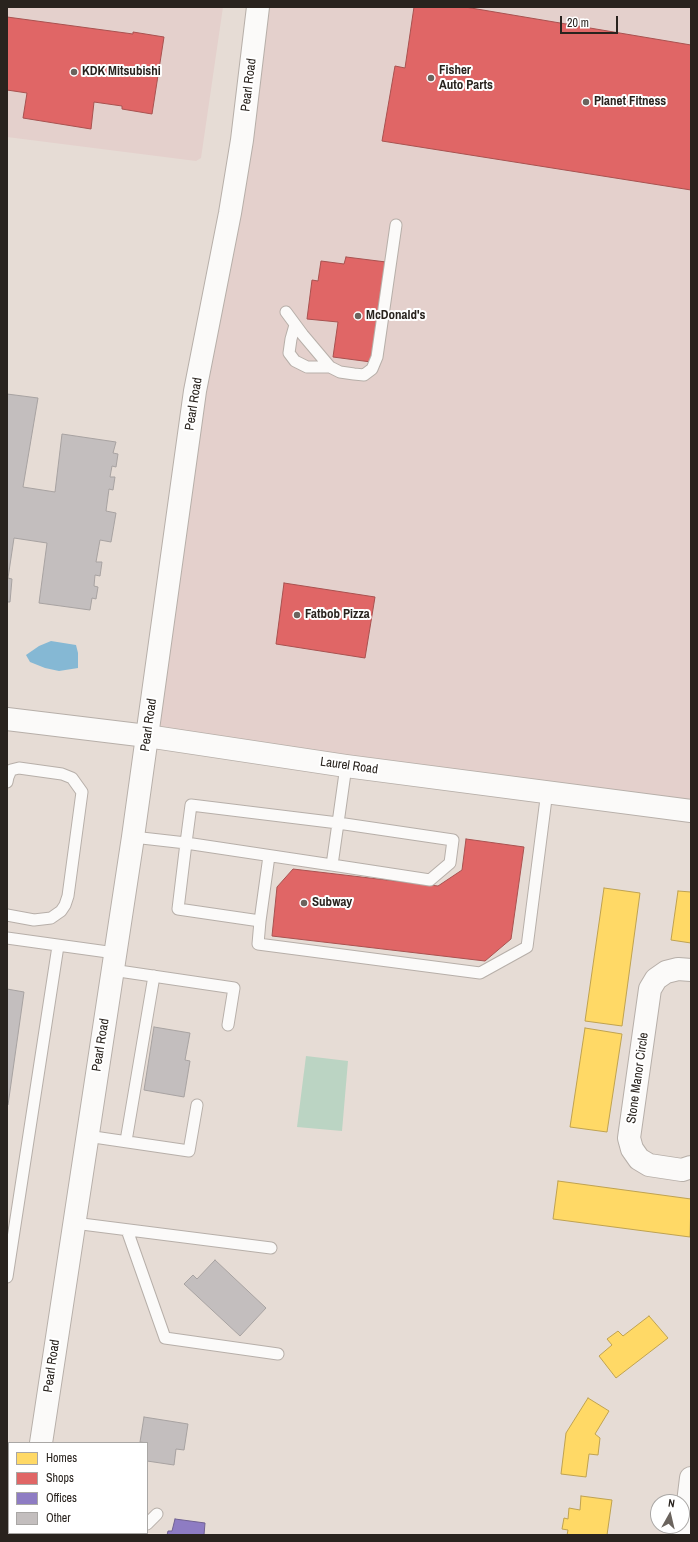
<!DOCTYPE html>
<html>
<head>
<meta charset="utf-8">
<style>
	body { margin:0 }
	#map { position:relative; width:698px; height:1542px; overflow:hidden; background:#e6dcd5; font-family:"Archivo Narrow",sans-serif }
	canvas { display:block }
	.frame { position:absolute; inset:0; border:8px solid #29231e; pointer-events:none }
	.legend { position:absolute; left:8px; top:1442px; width:140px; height:92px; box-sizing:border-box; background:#fff; border:1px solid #a9a7a5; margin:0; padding:5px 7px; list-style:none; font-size:12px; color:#29231e }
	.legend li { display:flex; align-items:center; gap:8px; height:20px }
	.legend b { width:20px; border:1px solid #a9a7a5 }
	.north { position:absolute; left:650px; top:1494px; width:40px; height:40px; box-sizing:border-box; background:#fff; border:1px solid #a9a7a5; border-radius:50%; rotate:8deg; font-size:11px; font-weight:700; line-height:16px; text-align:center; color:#29231e }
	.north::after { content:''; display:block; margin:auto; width:14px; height:18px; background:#6b645e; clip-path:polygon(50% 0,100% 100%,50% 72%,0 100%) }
	.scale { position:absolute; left:560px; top:16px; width:58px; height:18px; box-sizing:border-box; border:2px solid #29231e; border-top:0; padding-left:5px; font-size:12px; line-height:14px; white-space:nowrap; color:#29231e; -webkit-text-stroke:3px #fff; paint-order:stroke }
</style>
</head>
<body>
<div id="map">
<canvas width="698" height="1542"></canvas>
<div class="frame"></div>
<ul class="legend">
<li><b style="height:11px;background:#ffd966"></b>Homes</li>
<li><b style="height:11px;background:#e06666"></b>Shops</li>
<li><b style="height:11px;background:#8e7cc3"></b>Offices</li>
<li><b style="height:11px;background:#c3bebe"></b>Other</li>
</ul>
<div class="north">N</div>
<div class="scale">20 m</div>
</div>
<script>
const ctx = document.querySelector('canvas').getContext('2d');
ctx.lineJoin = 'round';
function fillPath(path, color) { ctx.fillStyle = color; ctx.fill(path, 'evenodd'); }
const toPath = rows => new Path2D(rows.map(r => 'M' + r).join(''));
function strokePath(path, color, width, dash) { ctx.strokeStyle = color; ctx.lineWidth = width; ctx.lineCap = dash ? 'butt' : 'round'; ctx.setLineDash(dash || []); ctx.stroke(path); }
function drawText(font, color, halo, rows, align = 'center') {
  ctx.font = font + ' "Archivo Narrow",sans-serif'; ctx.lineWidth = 4; ctx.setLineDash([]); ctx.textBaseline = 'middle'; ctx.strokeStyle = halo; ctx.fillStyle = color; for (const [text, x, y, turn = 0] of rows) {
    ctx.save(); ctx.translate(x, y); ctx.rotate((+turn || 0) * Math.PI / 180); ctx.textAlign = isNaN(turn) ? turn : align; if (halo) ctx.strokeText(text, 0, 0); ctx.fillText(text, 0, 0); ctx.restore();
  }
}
fillPath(toPath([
	[7,7,223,7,201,158,196,161,7,137],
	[258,7,691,7,691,811,147,736]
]), '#e4d0cc');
fillPath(toPath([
	[306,1056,348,1061,342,1131,297,1127]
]), '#bbd4c3');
fillPath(toPath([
	[51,641,76,645,78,653,78,668,59,671,45,668,30,662,26,655,39,646]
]), '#85b8d4');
const homes = toPath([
	[604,888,640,893,622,1026,585,1021,604,888],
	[678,891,691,892,691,943,671,940,678,891],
	[585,1028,622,1034,607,1132,570,1127,585,1028],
	[558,1181,691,1199,690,1237,553,1219,558,1181],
	[649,1316,668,1338,616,1378,599,1356,612,1345,607,1339,618,1331,623,1336,649,1316],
	[588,1398,609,1411,595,1434,600,1438,598,1455,589,1454,586,1477,561,1474,566,1433,588,1398],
	[581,1496,612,1500,607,1535,567,1535,568,1530,562,1529,564,1518,568,1519,569,1508,580,1510,581,1496]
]);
fillPath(homes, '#ffd966');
strokePath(homes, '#bfa250', 1);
const shops = toPath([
	[414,7,465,7,691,45,691,190,382,141,395,66,405,68,414,7],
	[7,17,133,34,133,32,164,37,152,114,122,109,122,106,94,102,91,129,23,118,27,93,7,90,7,17],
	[346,257,386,262,371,362,333,357,338,322,307,319,312,280,318,281,321,261,344,264,346,257],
	[284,583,375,597,365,658,276,644,284,583],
	[466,839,524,847,511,939,485,961,272,936,277,887,293,869,438,886,462,870,466,839]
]);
fillPath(shops, '#e06666');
strokePath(shops, '#a95250', 1);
const offices = toPath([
	[175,1519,205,1523,204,1535,167,1535,168,1531,172,1531,175,1519]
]);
fillPath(offices, '#8e7cc3');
strokePath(offices, '#706192', 1);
const building = toPath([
	[7,394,38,398,23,487,55,492,62,434,116,442,113,453,118,454,116,467,112,466,110,477,115,477,113,490,109,489,106,511,116,513,111,542,100,540,96,562,102,562,100,576,95,575,94,586,98,587,96,599,92,598,90,610,39,603,47,543,14,538,8,578,12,579,10,602,7,602,7,394],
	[7,989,24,992,8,1105,7,1105,7,989],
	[154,1027,190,1033,185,1060,190,1061,184,1097,144,1090,154,1027],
	[215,1260,266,1308,240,1336,184,1284,193,1275,197,1279,215,1260],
	[144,1417,188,1424,184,1450,176,1449,174,1465,147,1461,147,1443,140,1442,144,1417]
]);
fillPath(building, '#c3bebe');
strokePath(building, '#a7a2a1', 1);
const lane = toPath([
	[286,312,303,335,330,367,340,372,354,374,364,375,372,369,377,357,396,225],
	[295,325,291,339,289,353,295,361,307,367,330,367],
	[7,782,8,777,11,770,19,768,62,774,72,778,82,792,68,896,65,905,61,911,51,918,34,920,7,915],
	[133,837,186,843,191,805,338,823,346,766],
	[332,865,338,823,453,840,450,863,430,880,332,865,186,843,178,909,260,921,258,944,480,973,527,947,547,791],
	[260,921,269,856],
	[7,938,115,953],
	[112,970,234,988,228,1025],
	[87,1136,189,1151,197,1105],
	[126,1141,154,976],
	[74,1223,271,1248],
	[127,1230,165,1338,278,1354],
	[7,1277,58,946],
	[7,1458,9,1458],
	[147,1524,157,1514],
	[136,1535,138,1533]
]);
const street = toPath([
	[691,970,678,969,666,972,656,979,650,989,629,1138,632,1149,639,1159,649,1165,682,1170,691,1167],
	[684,1535,691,1478]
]);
const secondary = toPath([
	[7,719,147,736,346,766,691,811]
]);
const primary = toPath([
	[41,1443,133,837,195,391,230,213,242,140,258,7],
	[27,1535,28,1533]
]);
strokePath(lane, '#b7afa9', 13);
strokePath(street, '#b7afa9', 24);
strokePath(secondary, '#b7afa9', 24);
strokePath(primary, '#b7afa9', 24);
strokePath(lane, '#fbfaf9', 11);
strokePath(street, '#fbfaf9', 22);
strokePath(secondary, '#fbfaf9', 22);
strokePath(primary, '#fbfaf9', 22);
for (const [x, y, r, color] of [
	[74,72,4,"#6b645e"],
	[431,78,4,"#6b645e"],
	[586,102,4,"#6b645e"],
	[358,316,4,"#6b645e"],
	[297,615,4,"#6b645e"],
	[304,903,4,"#6b645e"]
]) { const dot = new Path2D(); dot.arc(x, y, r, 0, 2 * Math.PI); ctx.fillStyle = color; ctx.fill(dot); strokePath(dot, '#fff', 1.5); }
drawText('bold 13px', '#29231e', '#fff', [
	["Fisher",439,71],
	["Auto Parts",439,86],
	["KDK Mitsubishi",82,72],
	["Planet Fitness",594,102],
	["McDonald's",366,316],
	["Fatbob Pizza",305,615],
	["Subway",312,903]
], 'left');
drawText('13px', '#29231e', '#fff', [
	["Pearl Road",249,85,-83],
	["Pearl Road",194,404,-81],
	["Pearl Road",149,725,-82],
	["Laurel Road",349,766,8],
	["Pearl Road",101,1045,-81],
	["Stone Manor Circle",638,1078,-82],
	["Pearl Road",52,1366,-82]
]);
</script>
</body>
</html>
